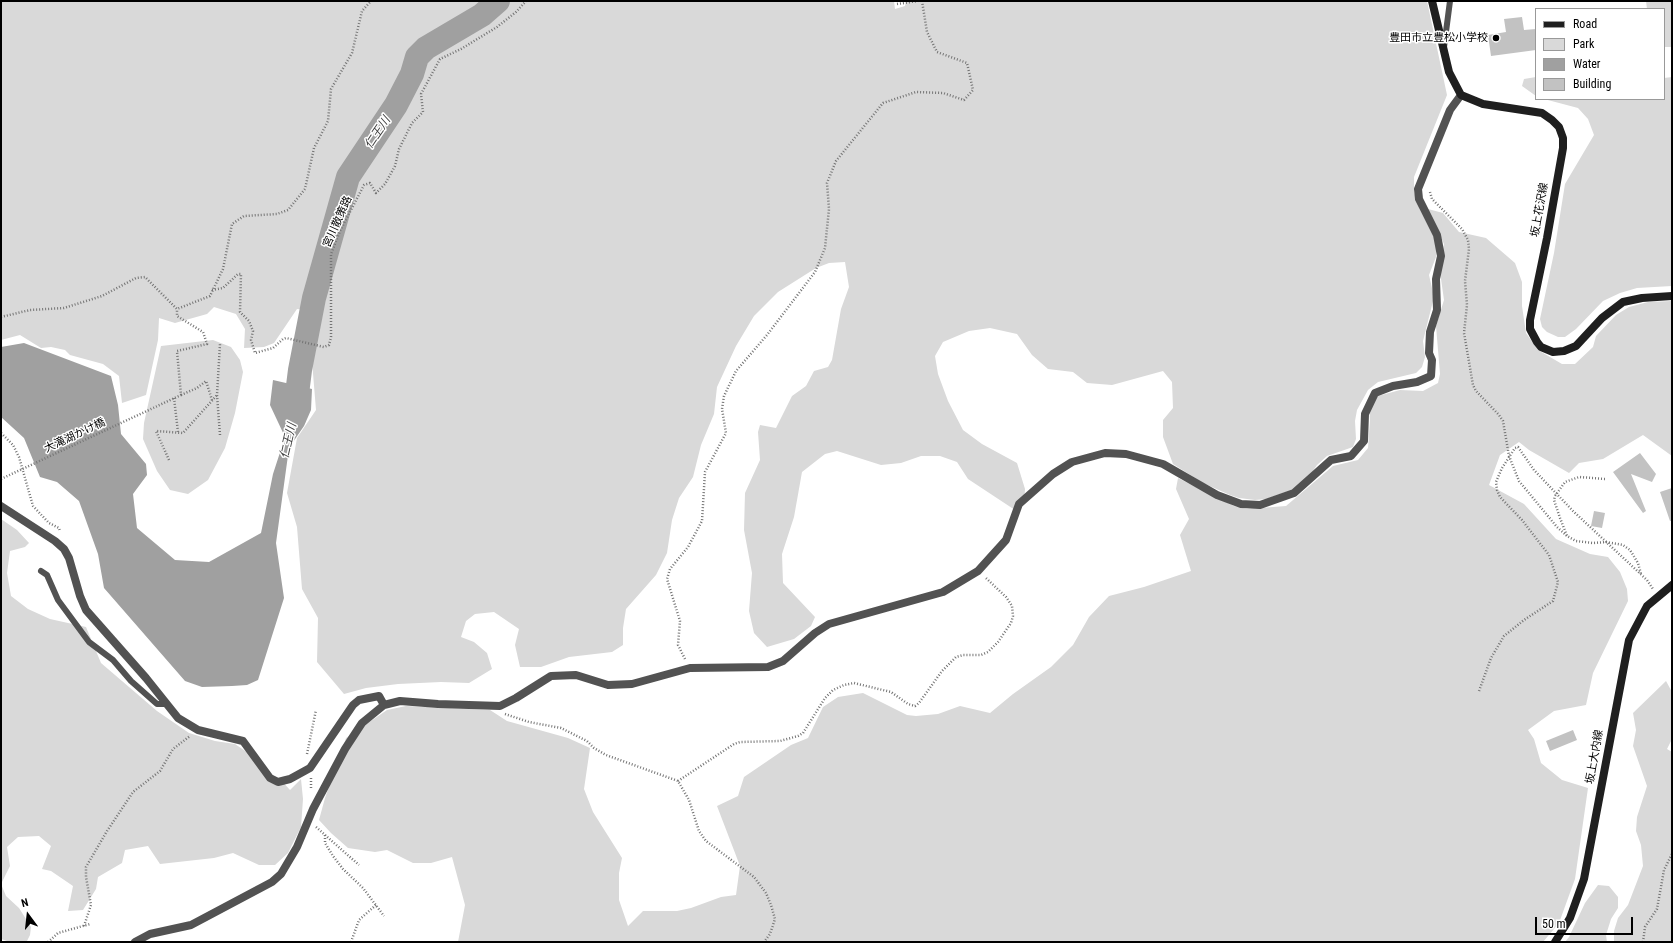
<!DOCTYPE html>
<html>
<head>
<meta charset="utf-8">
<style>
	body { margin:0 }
	#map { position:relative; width:1673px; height:943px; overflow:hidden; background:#fff; font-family:"Roboto Condensed",sans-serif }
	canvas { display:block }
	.frame { position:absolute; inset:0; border:2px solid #000; pointer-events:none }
	.legend { position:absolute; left:1535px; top:8px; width:130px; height:92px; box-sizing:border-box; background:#fff; border:1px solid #999; margin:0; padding:5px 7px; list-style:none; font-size:12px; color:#000 }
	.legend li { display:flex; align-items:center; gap:8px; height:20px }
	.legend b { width:20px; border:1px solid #999 }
	.north { position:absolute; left:8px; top:895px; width:40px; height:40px; -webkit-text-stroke:3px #fff; paint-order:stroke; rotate:345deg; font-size:11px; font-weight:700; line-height:16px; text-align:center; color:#000 }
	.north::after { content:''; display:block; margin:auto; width:14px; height:18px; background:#000; clip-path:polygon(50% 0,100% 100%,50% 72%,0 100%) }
	.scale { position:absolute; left:1535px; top:917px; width:98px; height:18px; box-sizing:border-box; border:2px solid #000; border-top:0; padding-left:5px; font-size:12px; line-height:14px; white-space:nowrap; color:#000; -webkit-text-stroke:3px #fff; paint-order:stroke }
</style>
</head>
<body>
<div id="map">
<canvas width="1673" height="943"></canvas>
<div class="frame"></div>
<ul class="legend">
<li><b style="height:5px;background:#1f1f1f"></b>Road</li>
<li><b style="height:11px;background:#d9d9d9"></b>Park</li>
<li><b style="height:11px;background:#a0a0a0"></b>Water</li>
<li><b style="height:11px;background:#c2c2c2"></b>Building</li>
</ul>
<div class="north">N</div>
<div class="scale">50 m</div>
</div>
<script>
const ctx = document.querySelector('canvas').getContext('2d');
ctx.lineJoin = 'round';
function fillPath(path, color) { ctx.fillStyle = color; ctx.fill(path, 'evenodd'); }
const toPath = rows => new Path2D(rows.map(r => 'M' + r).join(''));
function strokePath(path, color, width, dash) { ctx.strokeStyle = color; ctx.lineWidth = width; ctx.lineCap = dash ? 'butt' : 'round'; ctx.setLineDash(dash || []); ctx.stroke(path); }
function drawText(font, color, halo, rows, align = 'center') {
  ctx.font = font + ' "Roboto Condensed","Noto Sans JP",sans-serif'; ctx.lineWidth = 3; ctx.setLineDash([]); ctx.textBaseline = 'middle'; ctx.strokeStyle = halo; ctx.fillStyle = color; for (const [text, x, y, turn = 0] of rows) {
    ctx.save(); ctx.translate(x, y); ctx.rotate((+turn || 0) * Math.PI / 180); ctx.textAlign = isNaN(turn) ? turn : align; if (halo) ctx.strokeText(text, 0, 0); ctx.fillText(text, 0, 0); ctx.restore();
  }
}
fillPath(toPath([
	[1,1,894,1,895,9,905,6,906,1,1427,1,1447,95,1414,177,1414,192,1420,210,1437,242,1436,257,1429,275,1434,297,1423,341,1425,357,1422,367,1416,373,1378,382,1368,390,1357,410,1355,421,1356,439,1353,447,1327,456,1317,465,1308,478,1294,489,1266,499,1255,500,1239,498,1230,495,1203,483,1173,464,1163,437,1163,420,1173,408,1172,382,1163,371,1112,385,1087,383,1073,372,1048,369,1032,355,1017,334,990,328,969,331,943,342,935,356,938,374,948,401,963,430,982,444,1017,463,1025,489,1024,504,1018,512,968,479,957,462,940,456,921,456,901,463,881,465,837,451,825,454,802,472,794,517,782,554,783,583,815,617,811,626,794,639,767,647,754,633,749,611,752,573,744,530,745,493,760,460,758,432,760,425,776,428,792,396,806,386,814,371,828,367,832,360,841,309,849,287,845,262,829,263,816,268,778,292,754,316,736,346,717,387,714,414,701,445,693,477,679,498,672,520,667,553,656,575,626,609,623,628,623,645,612,652,569,657,541,667,520,667,515,645,519,629,494,612,475,614,466,621,461,637,474,642,487,653,492,669,469,683,441,682,398,684,366,688,344,694,317,662,318,618,302,589,297,527,287,493,297,438,316,410,312,361,319,328,319,311,297,309,274,343,264,347,244,348,245,329,236,314,214,307,207,314,175,323,159,318,158,340,146,395,122,403,119,376,103,364,70,355,65,350,51,347,41,348,20,335,1,340],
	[1646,1,1672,1,1672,47,1664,47,1664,9,1647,9],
	[1536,77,1536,96,1522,86,1524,79],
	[1672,77,1672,286,1637,288,1620,293,1603,301,1576,329,1565,337,1558,337,1547,332,1542,327,1540,319,1554,253,1565,184,1594,135,1588,119,1578,108,1544,99,1664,99,1664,78],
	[1428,209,1443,213,1459,232,1486,238,1515,263,1522,282,1522,306,1526,333,1538,350,1562,364,1575,364,1593,347,1596,336,1616,315,1629,307,1648,302,1672,301,1672,456,1643,435,1603,459,1579,463,1569,473,1529,450,1519,442,1500,455,1489,485,1524,504,1556,539,1590,554,1608,557,1620,572,1627,589,1628,601,1593,673,1586,705,1554,711,1528,730,1534,739,1541,763,1562,780,1588,788,1575,879,1559,923,1543,942,458,942,465,905,452,857,431,863,413,863,387,850,375,852,348,848,331,833,319,820,325,798,346,738,387,710,406,706,490,710,507,721,568,738,590,748,584,789,593,812,622,858,619,873,619,900,628,926,643,911,677,911,691,908,721,897,736,895,740,866,717,806,738,796,744,777,791,745,808,738,823,707,838,697,863,693,907,715,916,716,938,714,960,706,990,713,1013,694,1051,667,1073,645,1089,617,1109,596,1144,587,1191,571,1180,535,1189,519,1176,489,1178,478,1234,506,1247,509,1286,506,1333,466,1358,460,1368,448,1370,420,1369,403,1378,396,1400,390,1423,391,1438,383,1440,374,1436,326,1444,300,1440,272,1444,244],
	[213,340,231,347,240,360,243,372,235,413,225,448,208,480,188,494,170,490,157,471,143,439,144,423,161,346],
	[1,519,17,530,29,543,25,547,10,551,7,573,11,596,28,609,50,619,86,627,101,663,157,711,189,733,215,741,235,744,254,757,265,771,280,779,290,790,301,779,303,799,301,827,288,853,275,865,259,865,233,853,214,858,160,864,148,846,125,850,122,863,98,877,96,889,83,910,68,911,73,886,51,871,42,869,51,846,39,836,18,837,7,847,10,866,1,884,6,896,19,908,31,927,30,935,27,941,22,942,10,942,1,939],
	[1666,681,1672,692,1672,739,1667,749,1672,752,1672,942,1614,942,1614,931,1618,918,1628,905,1643,866,1641,845,1636,831,1637,817,1647,786,1633,746,1636,730,1633,713],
	[1598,885,1609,886,1618,897,1618,908,1611,919,1606,935,1607,942,1565,942,1569,937,1585,903]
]), '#d9d9d9');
fillPath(toPath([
	[24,343,111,376,118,405,121,434,146,464,147,475,133,494,137,528,175,560,209,562,261,533,273,474,285,437,270,405,273,380,312,389,311,410,304,426,289,448,276,543,284,598,258,680,247,685,232,686,202,687,185,681,104,588,98,554,79,501,57,482,40,477,24,438,1,417,1,347]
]), '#a0a0a0');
strokePath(toPath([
	[294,418,300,370,314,298,348,177,396,105,412,74,417,57,426,48,482,15,498,1]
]), '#a0a0a0', 24);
fillPath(toPath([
	[1522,17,1524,30,1536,29,1536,50,1491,56,1488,35,1506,32,1504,19],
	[1640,453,1656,474,1652,482,1631,474,1646,511,1643,513,1613,472],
	[1672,488,1672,521,1670,521,1660,492],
	[1594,511,1605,513,1602,528,1591,526],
	[1573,730,1577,740,1550,751,1546,741]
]), '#c2c2c2');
strokePath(toPath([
	[897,1,897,4,918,1],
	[1430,192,1432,199,1462,229,1468,240,1469,249,1465,281,1467,305,1464,333,1473,385,1476,391,1499,415,1503,421,1509,456,1519,481,1557,527,1567,536],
	[212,290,223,288,238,274,241,274,240,312,249,321,253,331,251,340,255,353,273,348,283,339,286,338,324,347,329,345,331,337,331,254,340,231,364,185,370,183,376,193,385,184,395,166,399,149,412,123,423,112,421,94,440,59,461,49,497,27,516,12,526,1],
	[1,317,30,310,64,308,102,296,136,278,145,277,177,309,210,296,223,269,232,224,244,216,277,214,288,210,305,189,314,148,328,121,331,89,352,53,362,11,371,1],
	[181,395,197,388,206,381,212,400],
	[174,398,178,432],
	[1,433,13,445,19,457,33,506,49,523,59,528,60,532],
	[220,435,217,395,220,344],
	[169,460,156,431,183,433,217,395],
	[1,479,181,395,177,351,207,344,203,332,177,316,177,309],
	[1605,479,1579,477,1565,482,1555,496,1554,500,1560,518,1567,536,1576,541,1593,543,1606,542,1623,545,1630,550,1638,563,1641,574],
	[685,659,678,645,680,621,667,579,670,569,688,547,702,521,705,472,726,433,722,409,724,396,736,371,767,335,815,272,825,248,829,209,827,183,836,161,883,103,916,92,943,93,964,100,973,90,967,63,937,52,927,32,922,1],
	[1479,691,1491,658,1504,636,1524,620,1553,601,1558,582,1549,555,1522,520,1500,497,1497,490,1496,482,1502,468,1515,448,1518,447,1534,470,1573,511,1647,580,1653,589],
	[505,714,529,722,561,728,587,741,594,748,606,755,678,781,689,800,699,831,706,841,754,877,766,893,771,905,775,919,770,934,764,942],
	[307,754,316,710],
	[311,778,311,789],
	[678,781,734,744,740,742,780,741,798,736,803,733,825,698,833,690,844,685,854,683,891,692,908,704,915,706,919,703,942,671,956,657,963,655,981,655,988,652,998,642,1011,623,1013,616,1012,606,1006,597,986,578],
	[316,827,359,865],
	[325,835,325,843,333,856,343,869,363,888,384,916],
	[84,926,91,905,86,877,86,867,107,831,133,792,160,771,173,749,190,736],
	[48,942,58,933,90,924],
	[351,942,359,920,376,905],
	[1643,942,1645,927,1657,909,1664,870,1672,854]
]), '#747474', 2.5, [1, 2]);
strokePath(toPath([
	[1444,47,1450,1],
	[41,571,47,575,58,600,89,642,113,660,131,681,157,704,166,704]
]), '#525252', 6);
strokePath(toPath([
	[1,506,55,541,64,549,69,558,80,596,86,610,146,678,178,718,198,730,243,741,270,778,278,782,290,779,310,768,353,705,359,700,379,696,384,705],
	[135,942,150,934,191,925,272,882,281,874,297,847,313,809,345,749,362,723,384,705,400,701,438,704,500,706,516,698,551,676,576,675,608,685,632,684,690,668,768,667,783,661,815,633,829,624,943,592,978,571,1006,540,1019,504,1053,474,1072,462,1105,453,1126,454,1163,464,1217,495,1241,504,1260,505,1294,493,1331,460,1351,456,1364,441,1365,414,1375,393,1393,386,1417,382,1431,376,1432,360,1429,353,1430,332,1437,310,1436,279,1441,256,1437,235,1419,199,1418,189,1450,110,1461,95]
]), '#525252', 8);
strokePath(toPath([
	[1432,1,1449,72,1461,95,1483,104,1542,113,1552,120,1559,127,1563,138,1563,148,1547,238,1530,320,1530,329,1537,342,1541,347,1553,352,1564,351,1576,346,1602,318,1623,302,1642,298,1672,296],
	[1555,942,1570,918,1584,879,1629,640,1647,606,1672,585]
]), '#1f1f1f', 8);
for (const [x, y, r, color] of [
	[1496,38,4,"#000"]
]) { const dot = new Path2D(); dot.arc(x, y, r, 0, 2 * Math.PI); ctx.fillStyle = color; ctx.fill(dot); strokePath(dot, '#fff', 1.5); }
drawText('11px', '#000', '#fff', [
	["豊田市立豊松小学校",1488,38]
], 'right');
drawText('11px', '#000', '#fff', [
	["坂上花沢線",1540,210,-80],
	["宮川散策路",338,222,-66],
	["大滝湖かけ橋",75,436,-25],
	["坂上大内線",1595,757,-80]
]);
drawText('italic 12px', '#414141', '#fff', [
	["仁王川",378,133,-56],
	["仁王川",289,441,-77]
]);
</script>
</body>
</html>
